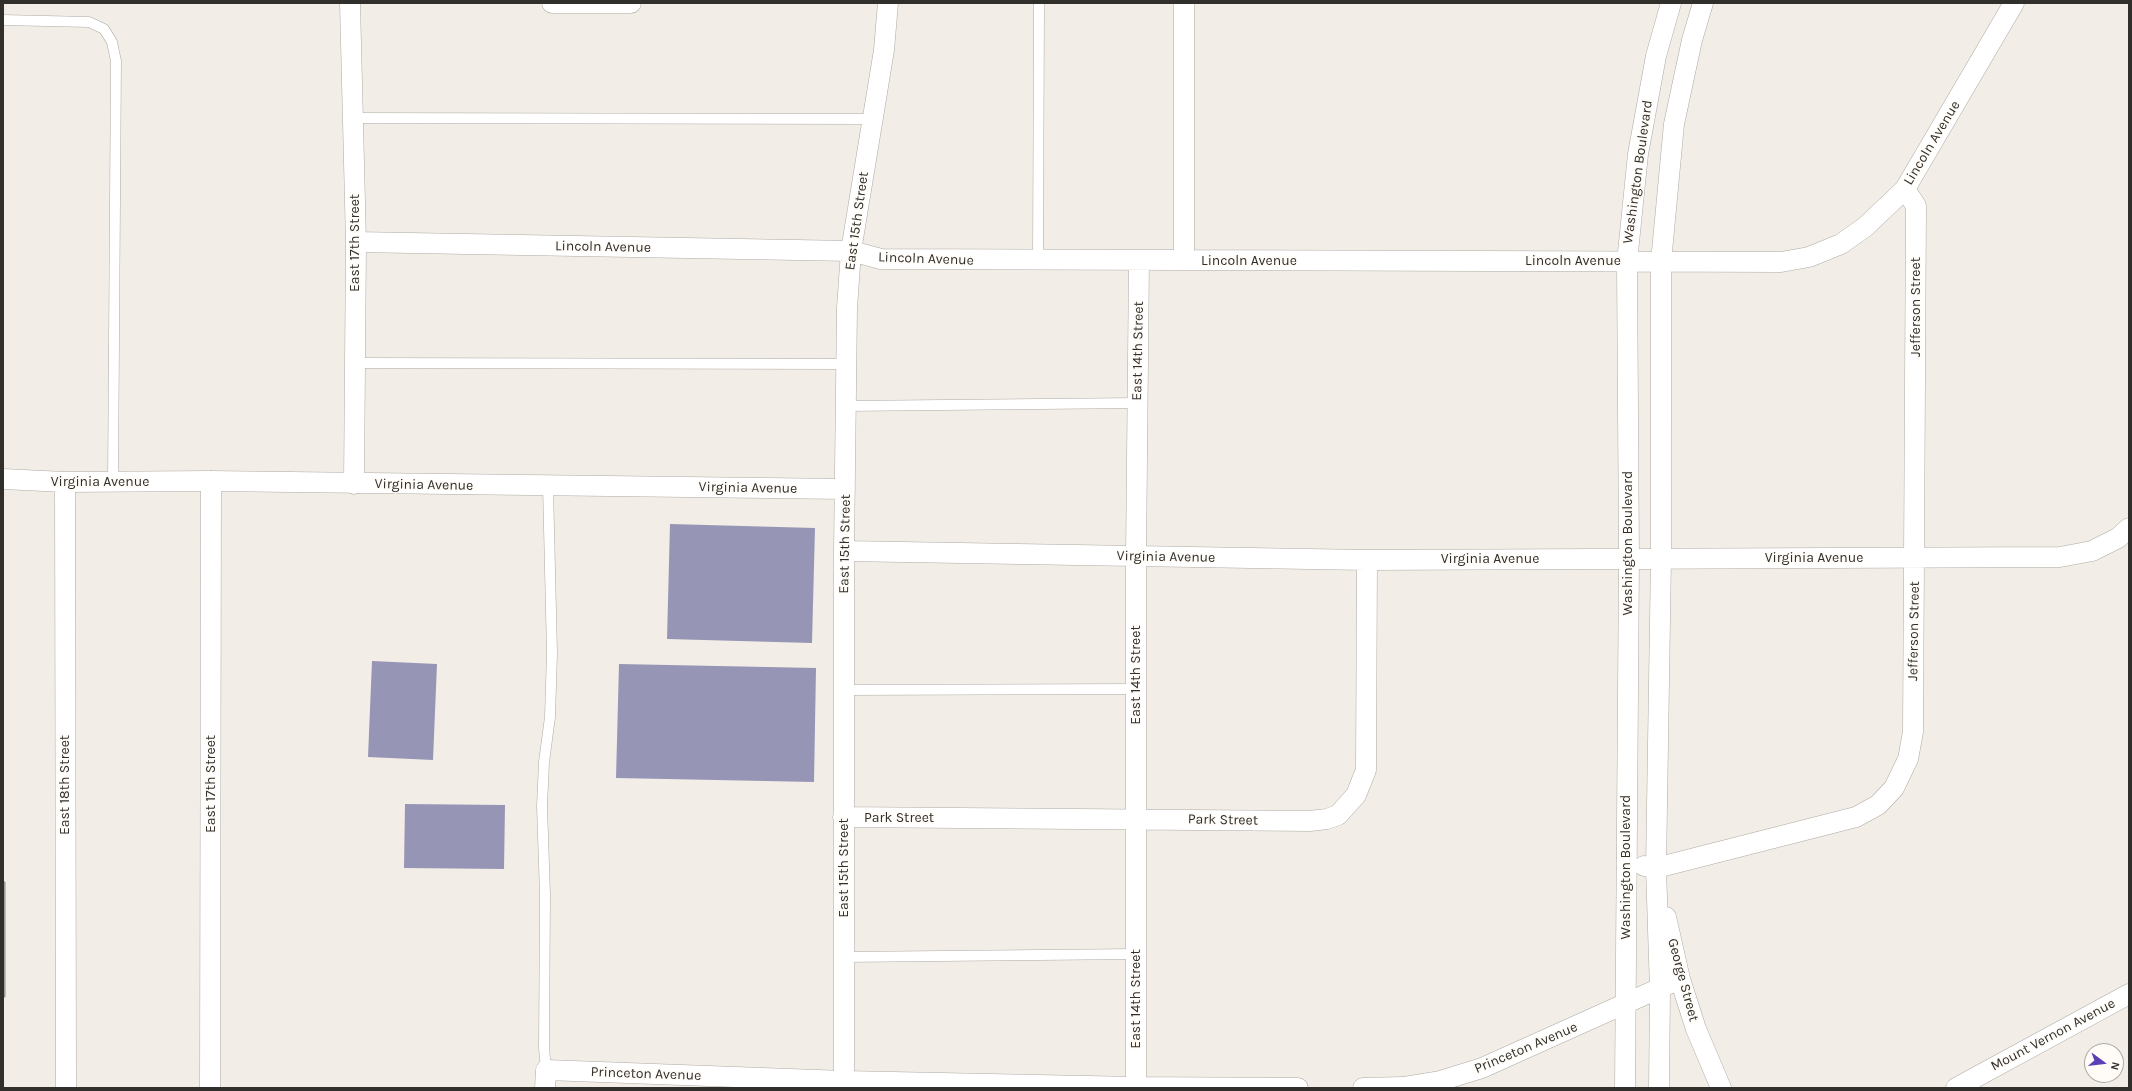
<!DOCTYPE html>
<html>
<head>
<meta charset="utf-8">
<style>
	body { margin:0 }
	#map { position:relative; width:2132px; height:1091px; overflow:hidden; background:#f2eee7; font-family:Karla,sans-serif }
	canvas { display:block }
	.frame { position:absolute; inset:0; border:4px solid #302f2c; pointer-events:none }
	.north { position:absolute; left:2084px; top:1043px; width:40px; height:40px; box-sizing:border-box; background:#fffbf6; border:1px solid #aca9a5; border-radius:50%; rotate:105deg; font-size:11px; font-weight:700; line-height:16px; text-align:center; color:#302f2c }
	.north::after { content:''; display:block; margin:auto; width:14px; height:18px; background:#5b3fb7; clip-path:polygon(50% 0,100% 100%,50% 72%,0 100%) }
</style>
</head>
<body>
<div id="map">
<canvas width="2132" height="1091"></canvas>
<div class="frame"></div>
<div class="north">N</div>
</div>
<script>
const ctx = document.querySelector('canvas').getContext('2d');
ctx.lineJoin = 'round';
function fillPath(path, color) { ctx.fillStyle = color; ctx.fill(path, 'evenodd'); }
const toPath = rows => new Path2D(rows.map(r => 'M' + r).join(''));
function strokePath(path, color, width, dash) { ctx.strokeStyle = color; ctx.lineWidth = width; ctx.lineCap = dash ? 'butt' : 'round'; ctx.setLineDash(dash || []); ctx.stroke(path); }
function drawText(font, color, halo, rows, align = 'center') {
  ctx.font = font + ' Karla,sans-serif'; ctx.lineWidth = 3; ctx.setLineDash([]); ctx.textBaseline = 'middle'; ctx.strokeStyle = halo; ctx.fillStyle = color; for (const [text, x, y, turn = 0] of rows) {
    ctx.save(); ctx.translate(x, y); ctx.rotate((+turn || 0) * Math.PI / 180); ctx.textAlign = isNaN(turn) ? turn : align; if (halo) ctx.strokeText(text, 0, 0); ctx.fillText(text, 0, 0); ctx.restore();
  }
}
fillPath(toPath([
	[670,524,815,528,812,643,667,639],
	[372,661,437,664,433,760,368,757],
	[619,664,816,668,814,782,616,778],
	[405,804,505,805,504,869,404,868]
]), '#9795b5');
const building = toPath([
	[3,882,5,882,5,997,3,997,3,882]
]);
fillPath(building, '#bab6af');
strokePath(building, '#8d8a83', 1);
const service = toPath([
	[3,20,89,22,104,29,112,42,116,61,113,482],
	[353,118,873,119],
	[1038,261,1039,3],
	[355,363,846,364],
	[846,406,1137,403],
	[844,690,1136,689],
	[844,957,1136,954],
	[546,1070,544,1048,545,895,542,806,544,762,550,717,552,653,548,486]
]);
const minor = toPath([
	[350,3,356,242,354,484],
	[552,3,631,3],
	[1184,3,1184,260],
	[356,242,851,251,881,259,1781,262,1809,257,1841,244,1865,227,1905,189,2014,3],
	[3,479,65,482,211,481,845,489],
	[65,482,66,1088],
	[844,551,1367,560,2060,557,2092,551,2118,538,2129,528],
	[843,817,1310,821,1327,819,1338,815,1356,795,1366,770,1367,560],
	[1644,866,1656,868,1856,817,1878,805,1894,788,1908,759,1913,732,1916,206,1905,189],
	[1666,917,1680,979,1696,1029,1721,1088],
	[210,1088,211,481],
	[545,1088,546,1070,844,1081,1136,1087,1298,1088],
	[844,1088,844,551,847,308,851,251,884,50,888,3],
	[1136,1088,1136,557,1139,261],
	[1363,1088,1403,1087,1440,1081,1482,1068,1680,979],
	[1625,1088,1629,558,1627,262,1638,154,1656,56,1671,3],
	[1659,1088,1660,990,1656,868,1661,558,1661,262,1674,124,1692,40,1703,3],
	[1956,1088,2129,994]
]);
strokePath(service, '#aeaaa3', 11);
strokePath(minor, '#aeaaa3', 21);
strokePath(service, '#fff', 10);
strokePath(minor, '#fff', 20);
drawText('14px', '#302f2c', '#fffbf6', [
	["Lincoln Avenue",1932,143,-59],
	["Washington Boulevard",1638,172,-82],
	["East 15th Street",857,221,-82],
	["East 17th Street",355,243,-90],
	["Lincoln Avenue",603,247,1],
	["Lincoln Avenue",926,259,2],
	["Lincoln Avenue",1249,261],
	["Lincoln Avenue",1573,261],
	["Jefferson Street",1916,307,-90],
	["East 14th Street",1138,351,-89],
	["Virginia Avenue",100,482],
	["Virginia Avenue",424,485,1],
	["Virginia Avenue",748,488,1],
	["Washington Boulevard",1628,543,-90],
	["East 15th Street",845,544,-89],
	["Virginia Avenue",1166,557,1],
	["Virginia Avenue",1814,558],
	["Virginia Avenue",1490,559],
	["Jefferson Street",1914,631,-89],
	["East 14th Street",1136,675,-90],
	["East 17th Street",211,784,-90],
	["East 18th Street",65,785,-90],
	["Park Street",899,818],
	["Park Street",1223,820,1],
	["Washington Boulevard",1626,867,-90],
	["East 15th Street",844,868,-90],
	["George Street",1683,980,75],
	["East 14th Street",1136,999,-90],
	["Mount Vernon Avenue",2053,1035,-28],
	["Princeton Avenue",1526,1048,-23],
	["Princeton Avenue",646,1074,2]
]);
</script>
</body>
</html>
